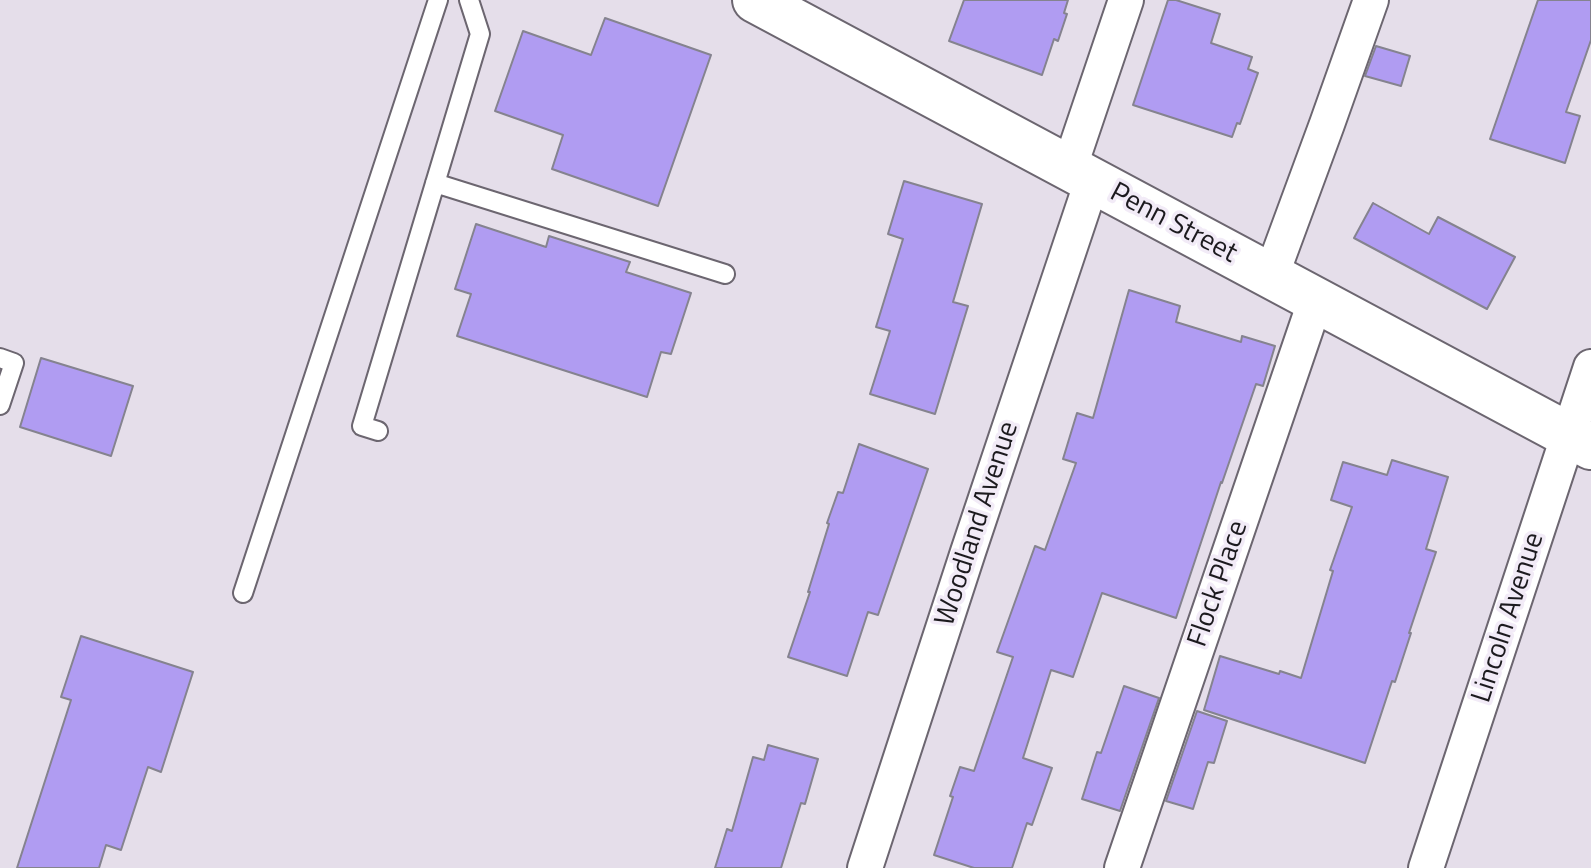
<!DOCTYPE html>
<html>
<head>
<meta charset="utf-8">
<style>
	body { margin:0 }
	canvas { display:block; background:#e5deea }
</style>
</head>
<body>
<canvas width="1591" height="868"></canvas>
<script>
const ctx = document.querySelector('canvas').getContext('2d');
ctx.lineJoin = 'round';
function fillPath(path, color) { ctx.fillStyle = color; ctx.fill(path, 'evenodd'); }
const toPath = rows => new Path2D(rows.map(r => 'M' + r).join(''));
function strokePath(path, color, width, dash) { ctx.strokeStyle = color; ctx.lineWidth = width; ctx.lineCap = dash ? 'butt' : 'round'; ctx.setLineDash(dash || []); ctx.stroke(path); }
function drawText(font, color, halo, rows, align = 'center') {
  ctx.font = font + ' "Titillium Web",sans-serif'; ctx.lineWidth = 7; ctx.setLineDash([]); ctx.textBaseline = 'middle'; ctx.strokeStyle = halo; ctx.fillStyle = color; for (const [text, x, y, turn = 0] of rows) {
    ctx.save(); ctx.translate(x, y); ctx.rotate((+turn || 0) * Math.PI / 180); ctx.textAlign = isNaN(turn) ? turn : align; if (halo) ctx.strokeText(text, 0, 0); ctx.fillText(text, 0, 0); ctx.restore();
  }
}
const building = toPath([
	[964,0,1068,0,1064,13,1067,14,1058,41,1054,39,1042,75,949,41,964,0],
	[1168,0,1176,0,1220,14,1211,43,1252,57,1248,69,1258,73,1240,124,1237,123,1232,137,1133,105,1168,0],
	[1538,0,1591,0,1591,40,1566,112,1580,116,1565,163,1490,139,1538,0],
	[605,18,711,55,658,206,552,169,563,135,495,111,523,31,591,55,605,18],
	[1376,46,1410,56,1401,86,1365,76,1376,46],
	[904,181,982,204,953,302,968,306,935,414,870,394,890,331,876,327,903,239,888,234,904,181],
	[1373,203,1429,234,1438,217,1515,257,1487,309,1354,238,1373,203],
	[476,224,546,247,549,236,630,262,626,272,691,293,671,354,661,352,647,397,457,336,471,294,455,289,476,224],
	[1129,290,1180,306,1176,322,1241,342,1242,336,1275,346,1263,386,1256,384,1222,483,1221,482,1176,618,1102,593,1073,677,1051,670,1023,758,1052,768,1032,825,1027,823,1012,868,974,868,934,855,953,797,950,796,960,767,974,771,1013,657,997,652,1035,546,1045,550,1076,463,1063,459,1077,413,1093,418,1129,290],
	[41,358,133,386,111,456,20,427,41,358],
	[859,444,928,469,878,615,868,612,847,676,788,657,810,592,808,592,829,524,827,523,838,492,843,493,859,444],
	[1392,460,1448,477,1426,549,1436,552,1409,633,1411,633,1395,682,1392,681,1365,763,1204,710,1220,656,1279,674,1280,671,1301,678,1333,571,1330,570,1352,507,1331,500,1343,462,1387,475,1392,460],
	[81,636,193,672,161,772,148,767,121,850,106,845,99,868,17,868,71,700,61,697,81,636],
	[1124,686,1159,698,1120,811,1082,799,1097,752,1101,753,1124,686],
	[1197,711,1227,721,1214,763,1208,762,1193,809,1166,801,1197,711],
	[768,745,818,759,805,804,801,803,781,868,715,868,727,829,732,831,753,757,764,760,768,745]
]);
fillPath(building, '#b09cf2');
strokePath(building, '#85838f', 2);
const service = toPath([
	[435,183,725,274],
	[0,358,14,363,0,405],
	[378,431,362,426,480,34,469,0],
	[243,593,438,0]
]);
const minor = toPath([
	[1069,169,1126,0],
	[1271,276,1327,124,1371,0],
	[865,868,968,552,1092,181],
	[1122,868,1316,299],
	[1426,868,1591,367]
]);
const tertiary = toPath([
	[755,0,1591,447]
]);
strokePath(service, '#6c6670', 22);
strokePath(minor, '#6c6670', 38);
strokePath(tertiary, '#6c6670', 48);
strokePath(service, '#fff', 18);
strokePath(minor, '#fff', 34);
strokePath(tertiary, '#fff', 44);
drawText('28px', '#1c1a1e', '#f2ebf7', [
	["Penn Street",1173,224,28],
	["Woodland Avenue",978,524,-72],
	["Flock Place",1219,584,-71],
	["Lincoln Avenue",1509,618,-72]
]);
</script>
</body>
</html>
